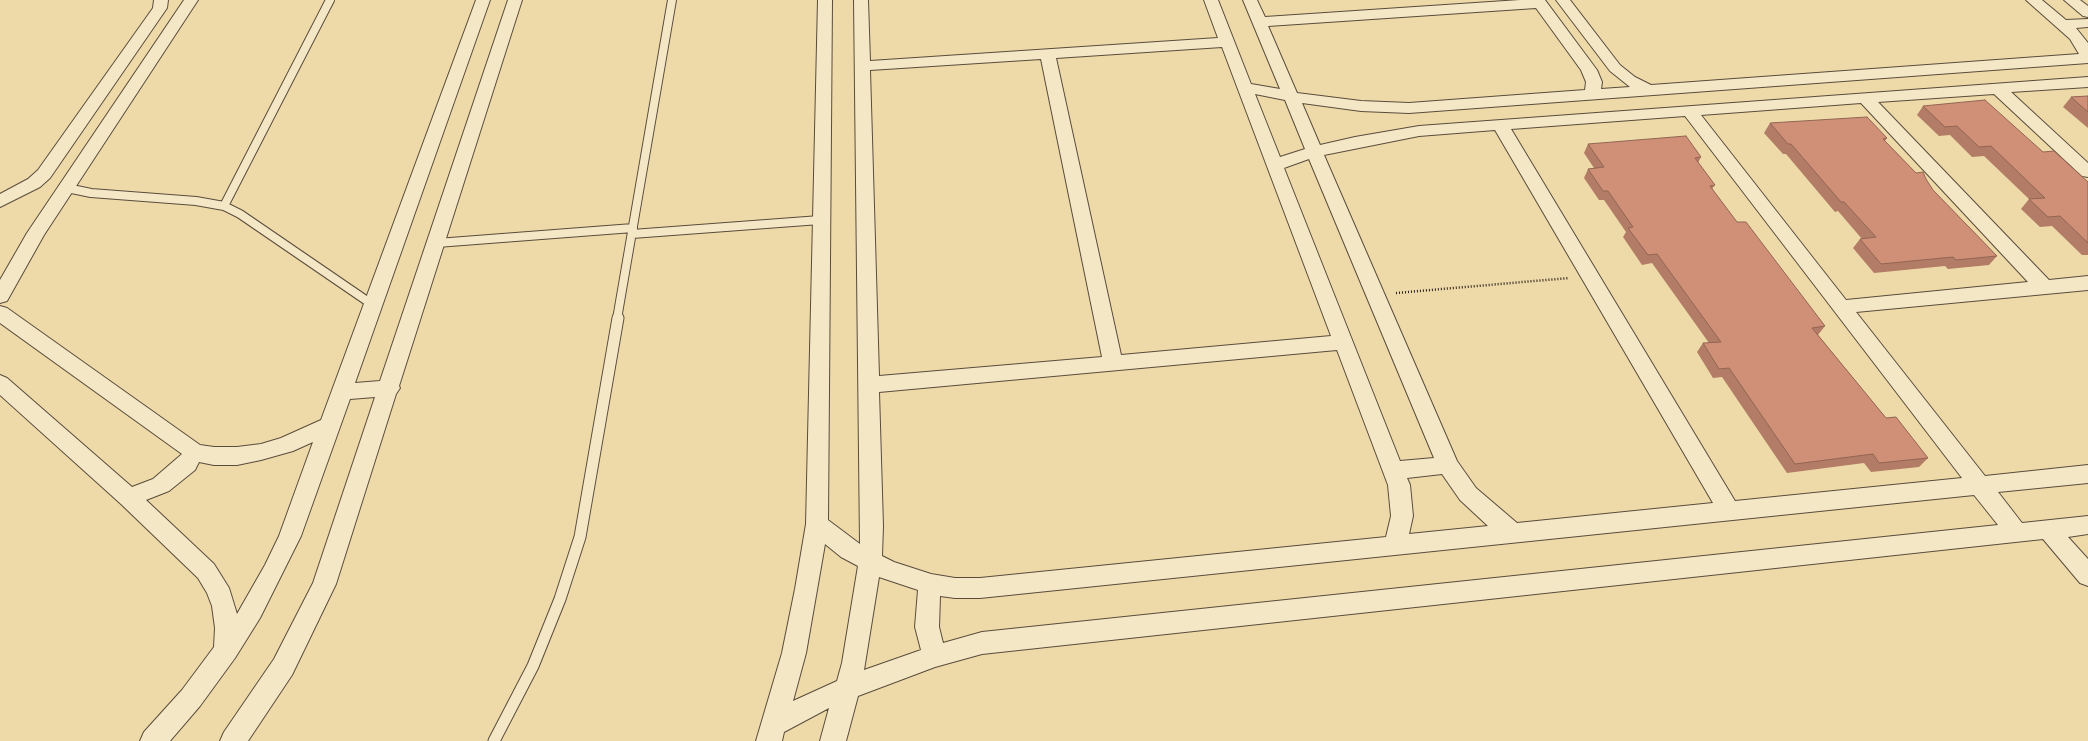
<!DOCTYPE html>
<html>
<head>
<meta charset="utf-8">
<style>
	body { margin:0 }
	canvas { display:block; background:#eedaa8 }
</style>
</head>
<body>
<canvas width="2088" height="741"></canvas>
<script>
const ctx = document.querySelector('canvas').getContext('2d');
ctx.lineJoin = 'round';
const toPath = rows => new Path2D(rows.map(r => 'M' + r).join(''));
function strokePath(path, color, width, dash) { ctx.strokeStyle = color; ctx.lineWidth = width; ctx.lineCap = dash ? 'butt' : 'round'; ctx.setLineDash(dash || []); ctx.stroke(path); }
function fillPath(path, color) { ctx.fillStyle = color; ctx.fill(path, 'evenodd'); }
const serviceFar1 = toPath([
	[67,188,91,193,196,201,224,206,240,214,373,305],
	[224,206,330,0],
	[632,234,820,220],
	[437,243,633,228],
	[617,319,672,0]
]);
const service = toPath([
	[494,741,533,666,560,599,580,537,618,318]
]);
const minor = toPath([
	[154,0,168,0,167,8,50,178,40,187,0,207,0,194,28,179,38,170,153,8,154,0],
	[184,0,198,0,44,235,7,301,0,303,0,280,27,233,184,0],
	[476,0,490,0,355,383,380,381,508,0,522,0,399,386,400,388,396,394,336,584,292,675,248,741,220,741,224,732,274,659,313,583,375,397,350,399,301,536,260,618,235,658,200,706,170,741,140,741,144,732,182,690,214,647,215,628,212,606,207,593,198,578,121,504,0,395,0,375,7,378,132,487,153,479,182,454,0,323,0,306,7,308,200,445,214,447,237,447,261,444,281,438,321,420,476,0],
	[313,442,279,536,265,565,237,614,229,588,214,564,146,500,169,491,195,470,199,462,214,465,237,465,261,460,293,451,313,442],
	[818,0,832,0,828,520,860,544,854,0,868,0,870,61,1218,38,1204,0,1218,0,1251,84,1280,89,1243,0,1257,0,1265,17,1520,0,1545,0,1597,70,1602,82,1601,89,1630,87,1610,71,1556,0,1570,0,1620,65,1635,77,1651,85,2079,54,2070,39,2026,0,2042,0,2066,20,2088,19,2088,27,2076,28,2088,43,2088,63,1409,113,1361,111,1302,103,1320,145,1355,137,1419,126,2088,77,2088,87,2011,92,2088,163,2088,177,2082,176,1994,94,1878,102,2049,280,2088,276,2088,290,1856,312,1985,476,2088,465,2088,483,1998,492,2022,523,2088,516,2088,534,2068,537,2088,559,2088,586,2080,583,2043,539,982,654,935,667,858,696,846,741,820,741,829,708,784,732,782,741,756,741,782,653,795,589,806,524,818,0],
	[1536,8,1581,70,1586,82,1585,90,1409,103,1361,101,1297,93,1268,26,1536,8],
	[1222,47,1331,336,1121,355,1056,58,1222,47],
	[1041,59,1102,357,879,376,870,70,1041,59],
	[1255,94,1285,100,1305,149,1280,157,1255,94],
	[1861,103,2028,282,1846,300,1701,115,1861,103],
	[1685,116,1962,478,1735,501,1511,129,1685,116],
	[1495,130,1713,503,1517,523,1476,488,1457,461,1324,155,1419,136,1495,130],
	[1309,159,1434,458,1400,461,1284,168,1309,159],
	[1337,350,1388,485,1391,516,1386,537,980,578,955,578,931,574,894,562,882,556,883,526,879,392,1337,350],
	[1442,474,1460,500,1488,526,1409,534,1413,516,1410,485,1407,478,1442,474],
	[1974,495,1998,525,982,632,943,643,939,627,940,596,955,598,980,598,1974,495],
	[825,544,841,557,858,566,842,663,837,681,793,701,806,653,825,544],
	[879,577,918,590,915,627,921,650,864,670,879,577],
	[2064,0,2080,0,2088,6,2088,17,2083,16,2064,0]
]);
strokePath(serviceFar1, '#5a4c3c', 10);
strokePath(service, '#5a4c3c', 13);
strokePath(minor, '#5a4c3c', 2);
strokePath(toPath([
	[1396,293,1569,278]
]), '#281d18', 2.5, [1, 2]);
strokePath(serviceFar1, '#f4e7c6', 8);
strokePath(service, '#f4e7c6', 11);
fillPath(minor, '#f4e7c6');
fillPath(toPath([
	[2088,96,2088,128,2063,107,2071,97],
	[1923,106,2043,152,2088,182,2088,255,2082,255,2052,226,2040,227,2021,209,2029,199,1984,156,1972,157,1950,135,1939,136,1917,115],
	[1770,123,1887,138,1885,141,1916,173,1926,179,1933,190,1997,256,1989,265,1948,269,1945,266,1874,273,1853,248,1860,239,1862,239,1838,211,1835,212,1786,154,1783,154,1764,133],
	[1588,144,1701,157,1698,163,1715,185,1712,189,1737,222,1825,326,1818,335,1886,418,1928,458,1919,467,1871,472,1864,463,1787,473,1722,377,1713,378,1697,352,1703,343,1709,343,1652,263,1642,265,1623,237,1626,232,1604,200,1599,200,1584,178,1588,169,1594,168,1584,153]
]), '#b37c66');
const building = toPath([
	[2088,96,2088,112,2071,97,2088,96],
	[1985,100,2043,152,2054,151,2088,182,2088,243,2060,216,2048,217,2029,199,2045,198,1991,146,1979,147,1957,126,1945,127,1923,106,1985,100],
	[1867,117,1887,138,1883,139,1916,173,1923,172,1926,179,1933,190,1997,256,1956,260,1953,257,1881,264,1860,239,1876,237,1844,202,1841,202,1791,144,1788,144,1770,123,1867,117],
	[1686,136,1701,157,1695,158,1715,185,1710,186,1737,222,1746,222,1825,326,1812,328,1886,418,1896,417,1928,458,1879,463,1873,454,1795,464,1729,368,1719,369,1703,343,1721,342,1657,254,1648,255,1628,228,1633,227,1608,191,1603,191,1588,169,1604,167,1588,144,1686,136]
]);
fillPath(building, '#d09077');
strokePath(building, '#926553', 1);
</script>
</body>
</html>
